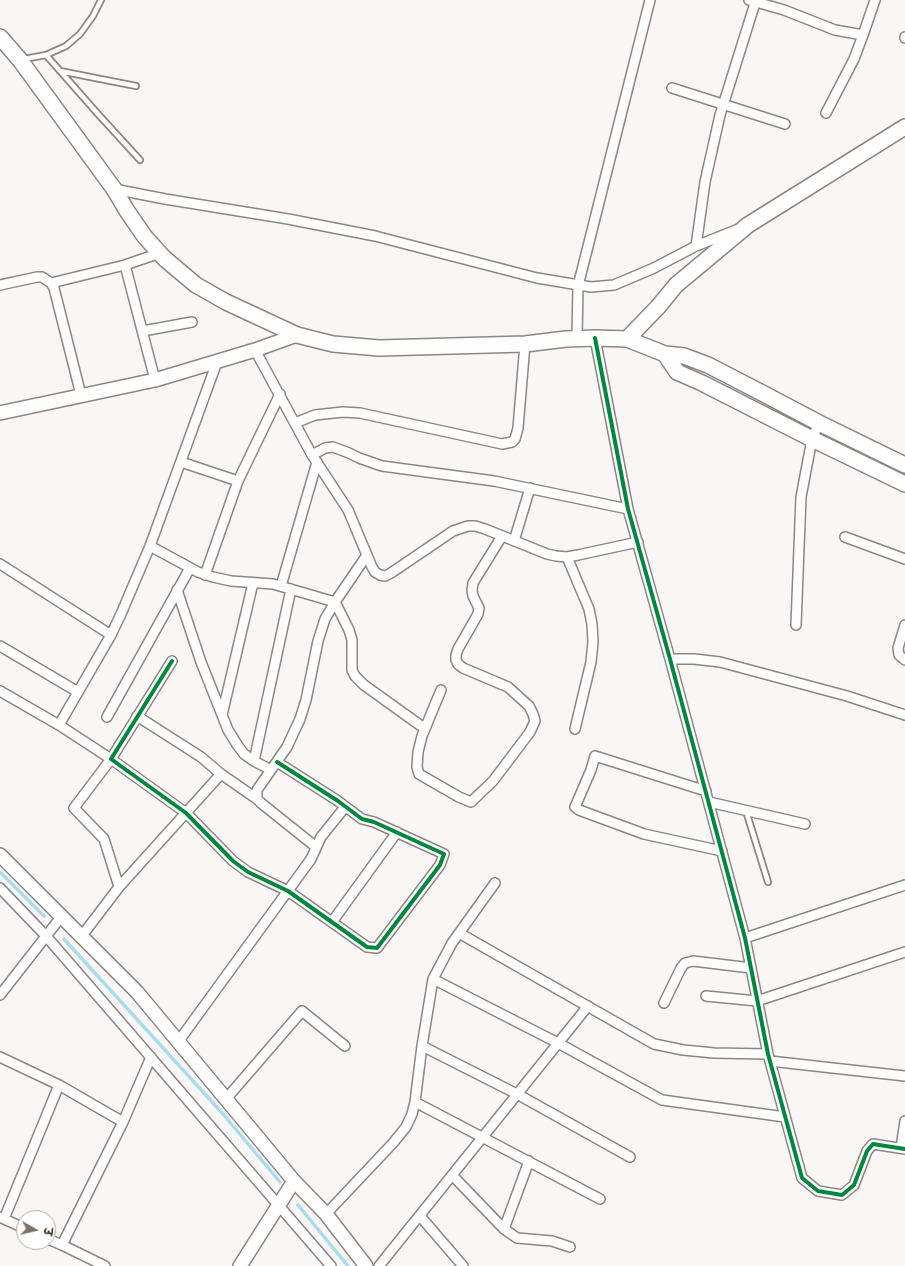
<!DOCTYPE html>
<html>
<head>
<meta charset="utf-8">
<style>
	body { margin:0 }
	#map { position:relative; width:905px; height:1266px; overflow:hidden; background:#fbf6f6; font-family:Itim,"Playpen Sans Deva",sans-serif }
	canvas { display:block }
	.north { position:absolute; left:16px; top:1210px; width:40px; height:40px; box-sizing:border-box; background:#fff; border:1px solid #b1aaa5; border-radius:50%; rotate:98deg; font-size:11px; font-weight:700; line-height:16px; text-align:center; color:#3b2a1e }
	.north::after { content:''; display:block; margin:auto; width:14px; height:18px; background:#7e716a; clip-path:polygon(50% 0,100% 100%,50% 72%,0 100%) }
</style>
</head>
<body>
<div id="map">
<canvas width="905" height="1266"></canvas>
<div class="north">उ</div>
</div>
<script>
const ctx = document.querySelector('canvas').getContext('2d');
ctx.lineJoin = 'round';
const toPath = rows => new Path2D(rows.map(r => 'M' + r).join(''));
function strokePath(path, color, width, dash) { ctx.strokeStyle = color; ctx.lineWidth = width; ctx.lineCap = dash ? 'butt' : 'round'; ctx.setLineDash(dash || []); ctx.stroke(path); }
strokePath(toPath([
	[0,872,44,916],
	[64,939,223,1114,280,1182],
	[298,1205,348,1266]
]), '#aadcec', 3.5);
const lane = toPath([
	[46,55,98,114,140,160],
	[24,59,46,55,66,46,80,34,93,16,101,0],
	[60,71,136,86],
	[746,811,768,882]
]);
const street = toPath([
	[749,0,784,10,835,30,863,35],
	[905,37,905,38],
	[672,88,785,124],
	[826,113,854,59,863,35,875,0],
	[114,189,165,199,288,219,375,236,537,278,591,287,614,285,654,268,696,246,736,230],
	[696,246,705,182,720,115,756,0],
	[125,265,155,380],
	[51,283,125,265,160,253],
	[0,285,37,277,42,277,51,283,54,288,81,395],
	[143,331,192,322],
	[577,338,578,286,650,0],
	[595,338,628,509,670,659,745,938,768,1054,802,1178,818,1191,842,1195,854,1185,867,1151,873,1144,905,1149],
	[255,350,312,455,348,510,372,567,375,572,380,575,385,576,391,573,453,531,468,526,475,526,485,529,547,554,556,556,567,557,578,555,638,542],
	[295,423,315,415,343,412,360,413,502,444,512,442,515,439,518,428,525,344],
	[312,455,325,448,333,447,349,453,359,458,382,466,494,481,628,509],
	[181,462,238,481],
	[845,537,905,559],
	[514,541,530,488],
	[150,546,198,572,213,577,231,581,273,584,335,602,349,630,352,640,352,670,355,676,364,685,424,728],
	[567,557,589,609,592,624,593,642,591,662,575,729],
	[0,564,111,635],
	[205,575,238,481,280,394],
	[281,586,317,462],
	[177,590,201,662,228,730,238,746,244,754,254,761,271,770],
	[796,625,801,497,812,439,819,423],
	[905,625,898,648,899,655,905,660],
	[0,646,78,692],
	[670,659,694,659,720,662,847,696,905,715],
	[172,661,111,759,186,813,233,861,248,872,288,891,367,947,377,948,440,865,444,854,374,822,362,819,338,801,277,762],
	[441,690,422,736,418,752,417,767,419,774,459,797,471,802,493,781,530,732,535,721,533,714,529,706,508,687,463,668,458,664,456,660,456,655,458,649,478,614,479,608,473,596,472,590,473,583,502,536],
	[0,691,59,725],
	[222,715,253,583],
	[137,716,201,757,221,774,257,799],
	[107,717,190,568],
	[254,761,291,589],
	[706,791,595,756,591,770,575,807,579,810,644,834,722,851],
	[709,802,805,824],
	[316,847,261,803,257,799,257,790,287,747,300,719,306,700,318,641,325,619,335,602,367,555],
	[119,887,221,774],
	[0,888,46,936,331,1266],
	[332,922,397,832],
	[459,933,654,1044,683,1050,714,1053,768,1054],
	[81,937,119,887,104,839,74,808,111,759,59,725,111,635,121,614,150,546,217,362],
	[745,938,905,885],
	[433,979,558,1043,662,1100,785,1117],
	[0,995,61,917],
	[706,996,757,1001,905,952],
	[664,1003,681,968,685,963,693,961,751,968],
	[178,1042,311,859,321,837,345,807],
	[422,1046,517,1094,630,1157],
	[0,1057,59,1085,123,1122],
	[770,1061,905,1076],
	[226,1099,302,1011,345,1046],
	[415,1102,600,1199],
	[901,1148,905,1121],
	[452,1175,504,1229,529,1161],
	[326,1214,393,1143,406,1127,412,1114,415,1102,422,1046,433,979,452,943,495,883],
	[420,1216,463,1266],
	[0,1217,4,1219,59,1085],
	[4,1219,24,1228],
	[504,1229,517,1238,552,1241,570,1247],
	[48,1239,62,1245],
	[105,1266,62,1245,123,1122,151,1057],
	[379,1266,588,1006]
]);
const secondary = toPath([
	[0,413,155,380,255,350,297,335],
	[0,855,137,992,294,1181,326,1214,366,1266],
	[240,1266,294,1181]
]);
const primary = toPath([
	[0,37,20,60,114,189,127,211,145,237,165,259,196,285,226,302,297,335,333,344,379,348,525,344,566,339,595,338,627,339,658,307,676,285,748,225,905,127],
	[627,339,665,354,684,356,708,365,764,394,819,423,905,465],
	[665,354,677,372,702,383,812,439,905,484]
]);
strokePath(lane, '#8c8784', 8);
strokePath(street, '#8c8784', 12);
strokePath(secondary, '#8c8784', 16);
strokePath(primary, '#8c8784', 18);
strokePath(lane, '#fefefe', 4.5);
strokePath(street, '#fefefe', 9);
strokePath(secondary, '#fefefe', 13);
strokePath(primary, '#fefefe', 15);
strokePath(toPath([
	[595,338,628,509,670,659,745,938,768,1054,802,1178,818,1191,842,1195,854,1185,867,1151,873,1144,905,1149],
	[172,661,111,759,186,813,233,861,248,872,288,891,367,947,377,948,440,865,444,854,374,822,362,819,338,801,277,762]
]), '#00873e', 4);
</script>
</body>
</html>
